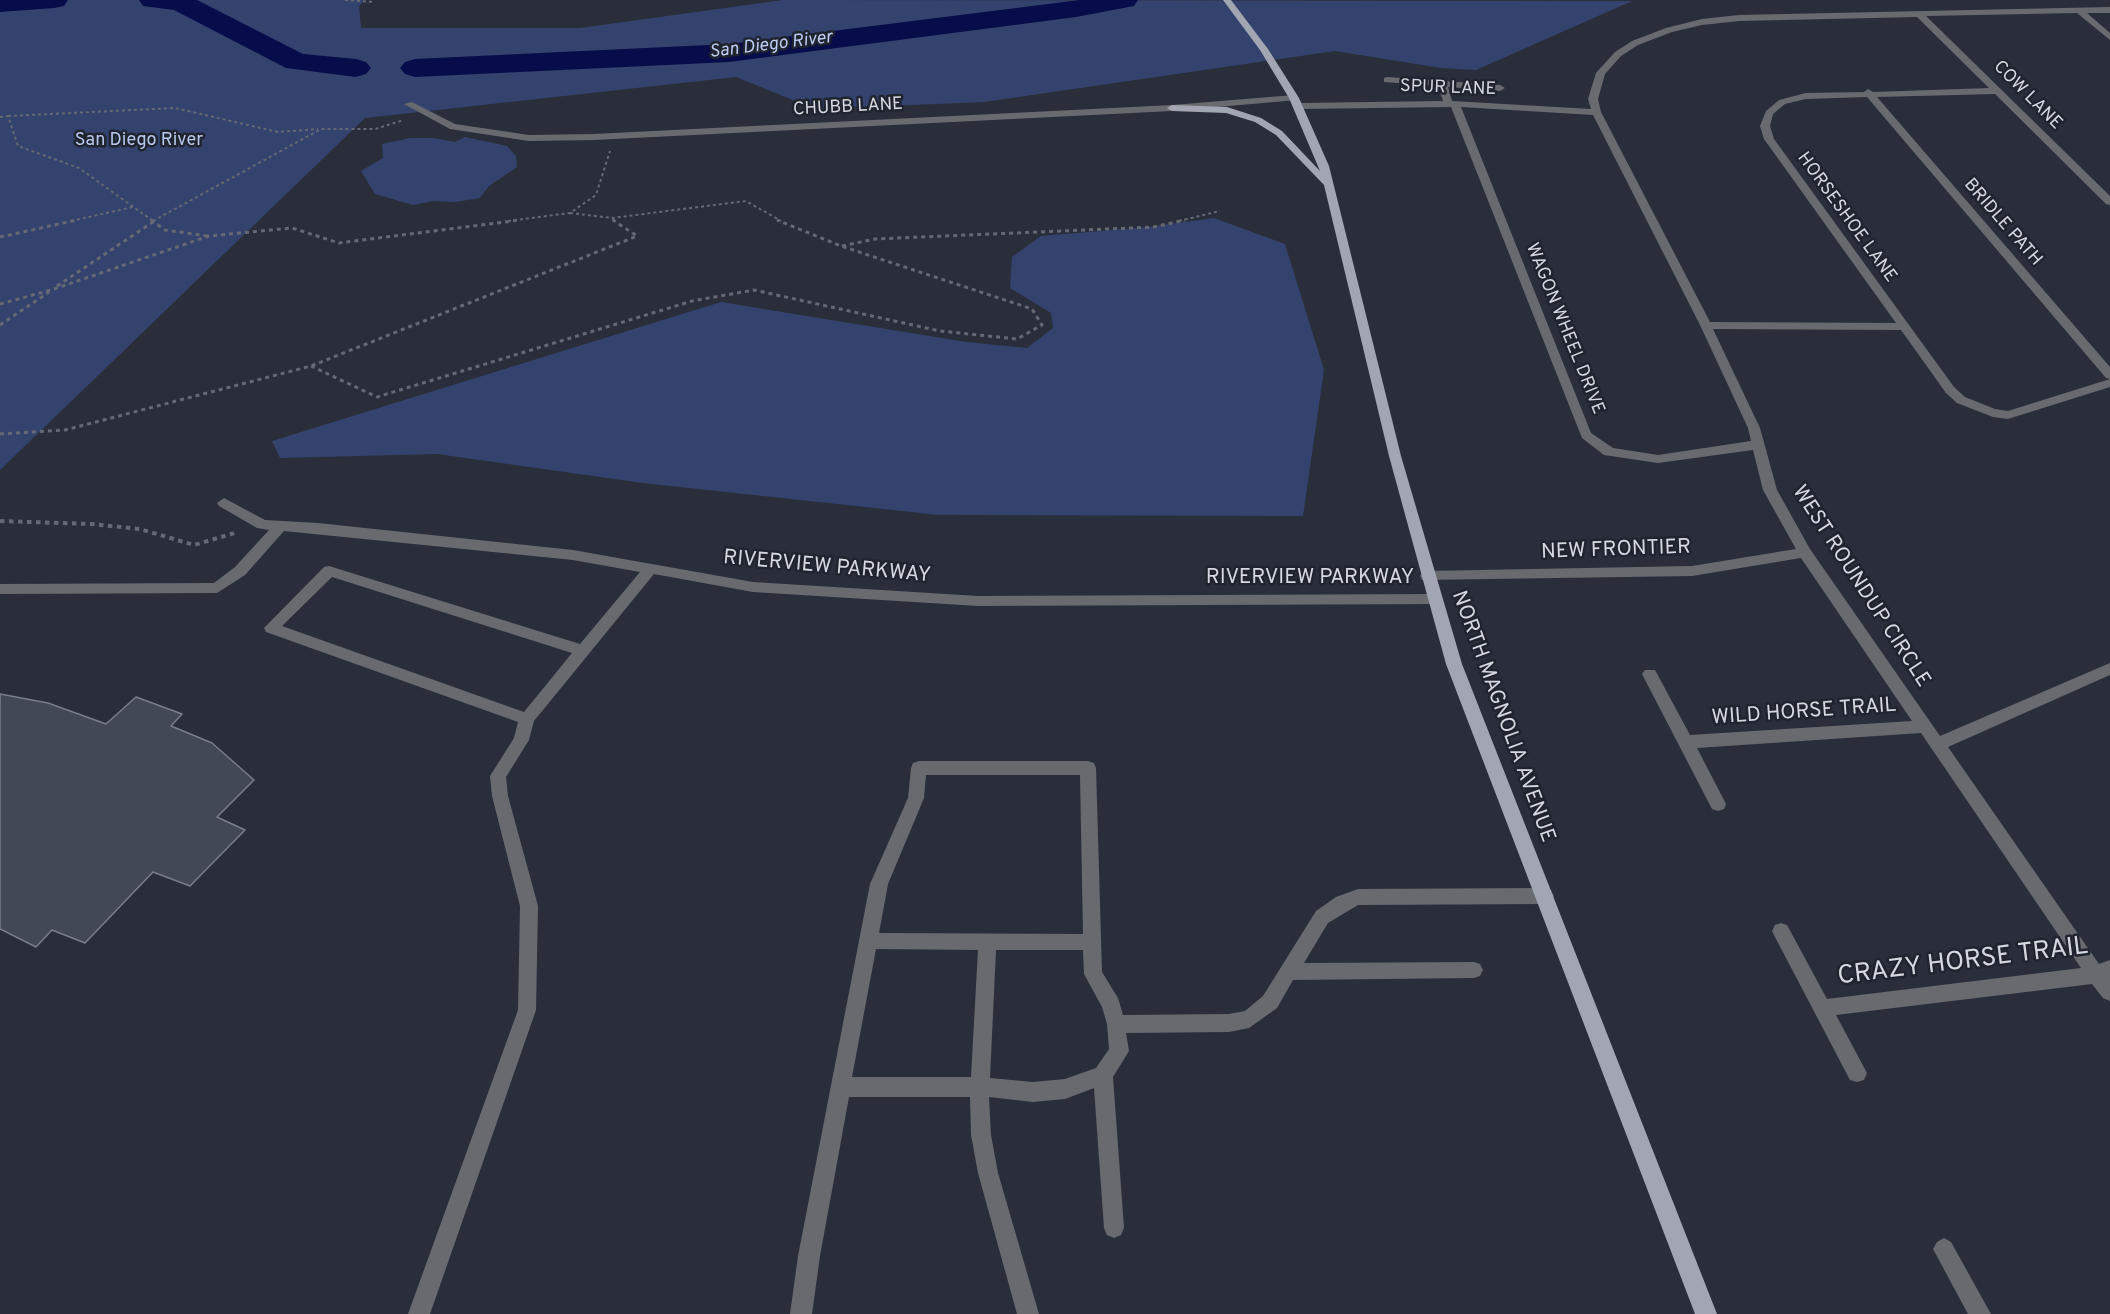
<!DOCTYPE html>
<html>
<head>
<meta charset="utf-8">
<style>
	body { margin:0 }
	canvas { display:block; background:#292e3a }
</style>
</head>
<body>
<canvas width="2110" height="1314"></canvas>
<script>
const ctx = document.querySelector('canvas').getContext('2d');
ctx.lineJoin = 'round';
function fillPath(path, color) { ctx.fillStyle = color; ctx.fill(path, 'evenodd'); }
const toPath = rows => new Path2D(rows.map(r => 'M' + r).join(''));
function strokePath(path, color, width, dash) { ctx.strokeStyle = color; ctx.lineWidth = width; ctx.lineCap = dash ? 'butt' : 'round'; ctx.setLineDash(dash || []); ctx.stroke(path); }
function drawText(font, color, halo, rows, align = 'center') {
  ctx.font = font + ' Overpass,sans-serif'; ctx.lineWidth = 5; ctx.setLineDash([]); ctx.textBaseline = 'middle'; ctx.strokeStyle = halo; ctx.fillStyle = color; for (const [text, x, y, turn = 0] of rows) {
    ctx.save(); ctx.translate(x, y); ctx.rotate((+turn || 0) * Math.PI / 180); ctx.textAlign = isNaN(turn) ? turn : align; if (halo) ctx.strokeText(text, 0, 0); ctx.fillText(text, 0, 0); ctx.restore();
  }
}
fillPath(toPath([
	[0,0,365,0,359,6,361,28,580,28,783,0,1632,1,1476,70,1441,68,1335,51,984,102,815,109,736,77,365,118,0,470],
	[465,137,507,146,516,156,517,167,489,186,480,198,455,202,433,201,413,205,375,194,361,171,383,158,382,144,410,138,433,138,455,142],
	[1214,218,1285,244,1324,370,1303,516,939,515,643,483,437,454,280,458,272,441,721,302,966,342,1027,348,1053,328,1051,313,1010,288,1012,257,1041,236,1148,227]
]), '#34426e');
fillPath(toPath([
	[0,0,68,0,64,6,54,8,0,12,0,0],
	[139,0,197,0,303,54,356,59,366,62,371,68,366,74,356,77,286,68,174,10,143,6,139,0],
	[1080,0,1138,0,1134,6,1076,17,729,62,415,77,405,74,400,68,405,62,415,59,729,44,1080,0]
]), '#070c4a');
const building = toPath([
	[0,694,48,703,106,724,136,697,182,714,171,726,212,743,254,780,217,817,245,830,190,886,153,872,85,943,52,930,36,947,0,929,0,694]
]);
fillPath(building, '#434855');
strokePath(building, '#787e8c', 1.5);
strokePath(toPath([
	[345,0,374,2],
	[8,116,175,108,278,132,318,129],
	[0,117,8,116,18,146,79,168,153,221],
	[570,213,612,218,746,201,781,221],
	[612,219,615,221],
	[71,221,133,207],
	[153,221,321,129,375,129,404,120],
	[508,221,570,213,596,195,610,151],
	[1179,221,1220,211]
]), '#656974', 2, [3, 3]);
strokePath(toPath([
	[151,220,165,230,208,236],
	[0,237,77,220],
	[842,246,875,239,1154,227,1185,220],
	[57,286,156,220],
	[0,304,51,290,209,236,292,228,339,243,520,220],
	[0,325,49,292],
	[311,366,377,397,692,301,754,290,940,331,1017,339,1042,325,1032,309,841,246,777,220],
	[0,434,65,430,311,366,637,236,613,220]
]), '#656974', 3, [4, 4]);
strokePath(toPath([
	[0,521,91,524,140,529,194,545,238,532]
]), '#656974', 4, [4.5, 4.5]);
fillPath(toPath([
	[2110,7,2110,13,2087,13,2110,33,2110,40,2077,13,1926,16,2110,196,2110,205,2106,204,1995,94,1877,97,2110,367,2110,379,2106,378,1867,97,1806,99,1785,104,1773,114,1770,126,1774,139,1954,387,1965,397,1995,409,2008,411,2110,379,2110,387,2008,419,1993,417,1957,403,1946,393,1901,330,1713,329,1760,428,1777,490,1810,549,1940,736,2110,663,2110,675,1948,747,2099,964,2110,960,2110,1001,2103,998,2092,984,1836,1015,1867,1073,1864,1080,1857,1082,1850,1080,1775,937,1772,931,1775,925,1781,923,1787,925,1827,999,2081,968,1921,733,1697,748,1726,804,1724,809,1718,811,1712,809,1642,674,1645,670,1655,670,1690,735,1912,721,1801,558,1692,576,1422,580,1420,576,1422,572,1427,571,1692,566,1796,549,1763,490,1753,450,1658,463,1604,455,1582,438,1451,107,1299,109,1294,106,1299,103,1443,101,1438,86,1384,82,1384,78,1387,77,1500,85,1505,88,1500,91,1448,87,1452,101,1591,109,1588,99,1596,73,1615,52,1632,41,1666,28,1702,19,1739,15,2110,7],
	[1917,17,1989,88,1873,92,1868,89,1864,92,1806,93,1779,100,1766,111,1760,126,1764,139,1896,323,1710,322,1601,112,1598,99,1605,74,1621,56,1638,45,1672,32,1702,25,1739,21,1917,17],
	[1461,107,1593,115,1700,325,1748,428,1751,441,1658,455,1613,448,1591,433,1461,107],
	[1294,95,1299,98,1297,100,1172,111,594,140,529,141,450,129,404,104,412,102,455,124,529,135,594,134,1172,105,1294,95],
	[224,498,265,520,318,523,573,550,753,582,978,596,1435,594,1442,599,1435,604,978,606,753,592,654,574,534,721,529,740,506,777,508,796,538,906,536,1010,430,1314,408,1314,518,1010,520,906,492,796,490,776,514,738,518,722,266,632,264,628,324,567,329,566,580,644,640,572,573,560,284,531,245,575,217,593,0,594,0,584,214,583,235,567,269,530,257,528,219,506,217,503,224,498],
	[332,577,572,653,524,712,282,626,332,577],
	[919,761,1088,761,1094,763,1096,768,1102,972,1118,998,1123,1015,1229,1014,1245,1011,1263,996,1316,911,1336,897,1358,889,1545,888,1551,890,1554,896,1551,902,1545,904,1358,905,1328,923,1304,963,1474,962,1480,964,1483,970,1480,976,1474,978,1293,980,1277,1008,1249,1028,1229,1032,1126,1033,1129,1051,1113,1077,1124,1228,1121,1235,1114,1238,1107,1235,1104,1228,1094,1088,1065,1099,1033,1102,989,1097,991,1135,998,1173,1039,1314,1017,1314,978,1173,971,1135,970,1097,849,1097,820,1256,812,1314,790,1314,798,1256,870,884,908,798,911,768,913,763,919,761],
	[926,775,1080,775,1083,934,879,933,888,884,924,798,926,775],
	[876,949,978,950,971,1077,852,1077,876,949],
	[996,950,1083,950,1084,974,1102,1007,1107,1024,1109,1049,1096,1068,1065,1079,1033,1082,990,1078,996,950],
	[1944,1238,1951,1242,1991,1314,1968,1314,1933,1249,1937,1242,1944,1238]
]), '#686a70');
fillPath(toPath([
	[1223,0,1231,0,1268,49,1299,98,1329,166,1401,456,1462,664,1717,1314,1695,1314,1446,664,1389,456,1324,185,1276,135,1255,122,1226,113,1172,111,1167,108,1172,105,1227,107,1261,118,1282,131,1320,171,1289,98,1260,50,1223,0]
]), '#a1a6b2');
drawText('italic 18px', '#bfcdf4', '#1f242f', [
	["San Diego River",771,46,-7]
]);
drawText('18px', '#d5d8e0', '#1f242f', [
	["SPUR LANE",1448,89,2],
	["COW LANE",2027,96,45],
	["CHUBB LANE",848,108,-3],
	["HORSESHOE LANE",1846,218,54],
	["BRIDLE PATH",2002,223,49],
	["WAGON WHEEL DRIVE",1564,329,68]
]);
drawText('18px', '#b9c8ef', '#1f242f', [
	["San Diego River",139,141]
]);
drawText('21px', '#d5d8e0', '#1f242f', [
	["NEW FRONTIER",1616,551,-2],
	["RIVERVIEW PARKWAY",827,568,5],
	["RIVERVIEW PARKWAY",1310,579],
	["WEST ROUNDUP CIRCLE",1860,587,57],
	["WILD HORSE TRAIL",1804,713,-4],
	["NORTH MAGNOLIA AVENUE",1502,717,70]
]);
drawText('26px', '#d5d8e0', '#1f242f', [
	["CRAZY HORSE TRAIL",1963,963,-7]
]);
</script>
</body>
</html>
